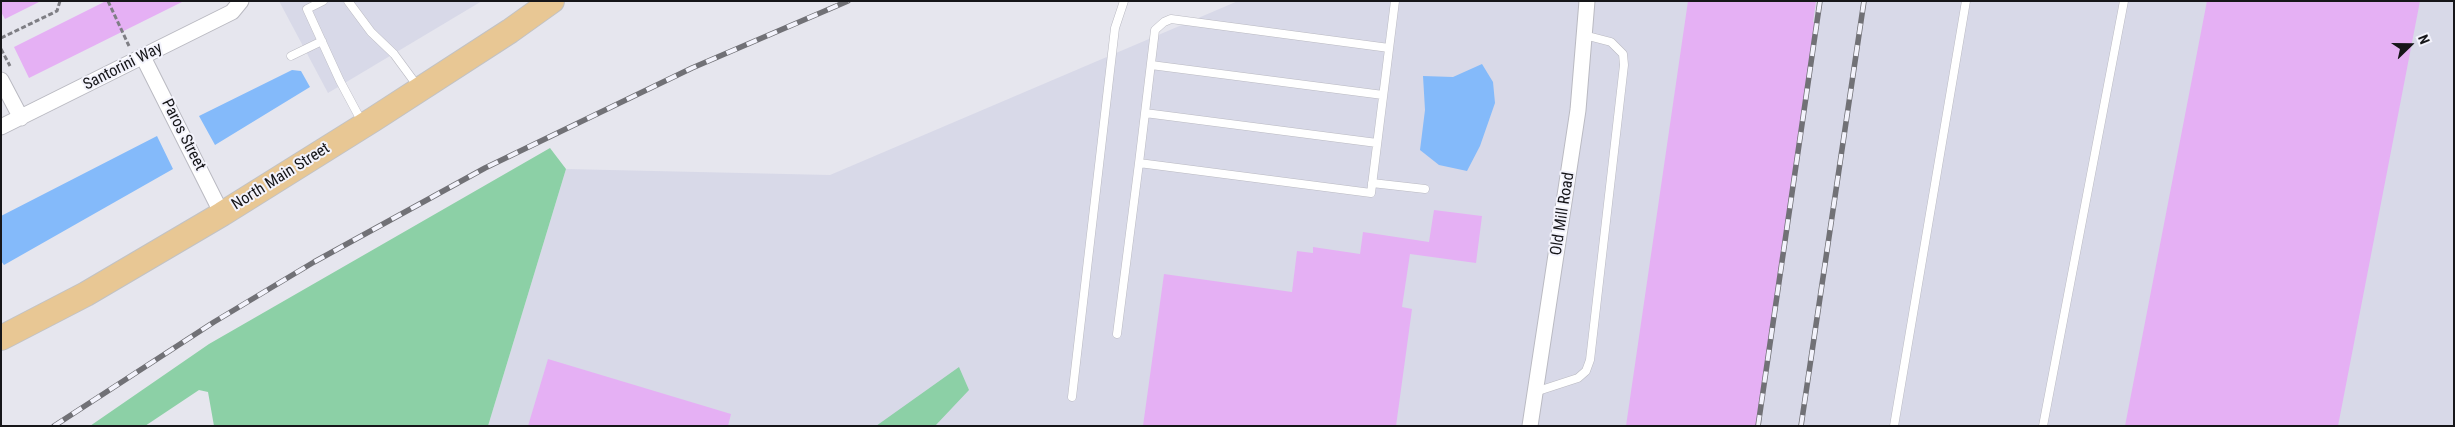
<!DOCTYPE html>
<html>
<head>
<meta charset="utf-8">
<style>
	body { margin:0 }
	#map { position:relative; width:2455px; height:427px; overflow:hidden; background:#e6e6ee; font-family:"Roboto Condensed",sans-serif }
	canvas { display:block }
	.frame { position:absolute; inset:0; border:2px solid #161619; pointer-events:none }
	.north { position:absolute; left:2385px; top:20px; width:50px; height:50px; -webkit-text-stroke:4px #f3f3fc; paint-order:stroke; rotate:68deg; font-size:14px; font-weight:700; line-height:20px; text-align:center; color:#161619 }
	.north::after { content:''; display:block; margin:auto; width:18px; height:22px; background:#161619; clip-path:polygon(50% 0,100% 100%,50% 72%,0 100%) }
</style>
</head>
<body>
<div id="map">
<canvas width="2455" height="427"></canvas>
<div class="frame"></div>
<div class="north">N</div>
</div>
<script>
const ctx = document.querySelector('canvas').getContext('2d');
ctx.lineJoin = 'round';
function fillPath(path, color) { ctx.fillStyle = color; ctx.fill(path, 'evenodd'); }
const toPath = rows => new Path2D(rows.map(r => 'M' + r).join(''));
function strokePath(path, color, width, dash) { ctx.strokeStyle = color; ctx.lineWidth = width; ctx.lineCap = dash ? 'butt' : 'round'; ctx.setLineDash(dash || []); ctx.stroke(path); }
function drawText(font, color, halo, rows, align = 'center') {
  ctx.font = font + ' "Roboto Condensed",sans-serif'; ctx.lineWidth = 4; ctx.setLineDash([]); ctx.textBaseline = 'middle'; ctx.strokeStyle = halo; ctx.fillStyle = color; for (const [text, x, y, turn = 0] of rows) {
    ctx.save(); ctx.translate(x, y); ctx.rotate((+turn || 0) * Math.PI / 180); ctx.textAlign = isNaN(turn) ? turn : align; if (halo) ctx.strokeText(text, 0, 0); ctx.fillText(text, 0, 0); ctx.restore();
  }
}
fillPath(toPath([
	[279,1,482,1,328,93],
	[1238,1,2454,1,2454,426,488,426,566,169,830,175]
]), '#d8d9e8');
fillPath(toPath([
	[550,148,566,169,488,426,214,426,208,392,199,390,145,426,90,426,209,344],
	[959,367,969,390,935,426,876,426]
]), '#8cd0a6');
fillPath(toPath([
	[1482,64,1493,82,1495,103,1480,146,1467,171,1439,165,1420,150,1425,110,1423,76,1453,77],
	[292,70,301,71,310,87,215,145,199,116],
	[157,136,173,169,4,265,1,261,1,216]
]), '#84bafa');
fillPath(toPath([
	[1,1,41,1,5,19,1,12],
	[106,1,184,1,29,78,14,47],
	[1688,1,1816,1,1813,22,1816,22,1756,426,1626,426],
	[2207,1,2420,1,2338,426,2125,426],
	[1434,210,1482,216,1476,263,1410,254,1402,307,1412,309,1396,426,1143,426,1164,274,1292,292,1297,251,1313,253,1313,247,1360,254,1363,232,1429,242],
	[548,359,731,414,728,426,528,426]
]), '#e5b0f4');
const service = toPath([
	[323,1,307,9,340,81,363,124],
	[348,1,371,32,394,54,419,88],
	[1389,48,1171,19,1164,22,1155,30,1139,163,1371,193,1395,1],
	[291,56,322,41],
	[1151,65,1383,95],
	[1145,113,1377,143],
	[1372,183,1425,189],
	[1117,334,1139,163],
	[1535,392,1578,378,1586,371,1590,360,1624,65,1623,54,1611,42,1584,35],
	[1072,397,1115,28,1124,1],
	[1894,426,1966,1],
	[2043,426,2124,1]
]);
const minor = toPath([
	[143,57,222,214],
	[1,80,21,118],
	[1,127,232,12,241,1],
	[1530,426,1578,110,1587,1]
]);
const primary = toPath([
	[1,338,86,294,222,214,374,119,510,31,552,1]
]);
strokePath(service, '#babac2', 9);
strokePath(minor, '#babac2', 17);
strokePath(primary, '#c2c2c3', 26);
strokePath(toPath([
	[108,1,129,46],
	[1,38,57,11,60,1],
	[1,49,10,66]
]), '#7e7e84', 3, [5, 2.5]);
strokePath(service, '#fff', 8);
strokePath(minor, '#fff', 15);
strokePath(primary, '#e8c794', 24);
const rail = toPath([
	[54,426,214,322,314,262,485,168,692,68,848,1],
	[1758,426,1820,1],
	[1801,426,1864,1]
]);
strokePath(rail, '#717176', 5.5);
strokePath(rail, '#f3f3fc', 4, [11]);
drawText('16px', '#161619', '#f3f3fc', [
	["Santorini Way",123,67,-27],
	["Paros Street",183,135,63],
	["North Main Street",281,177,-32],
	["Old Mill Road",1563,214,-81]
]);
</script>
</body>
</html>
